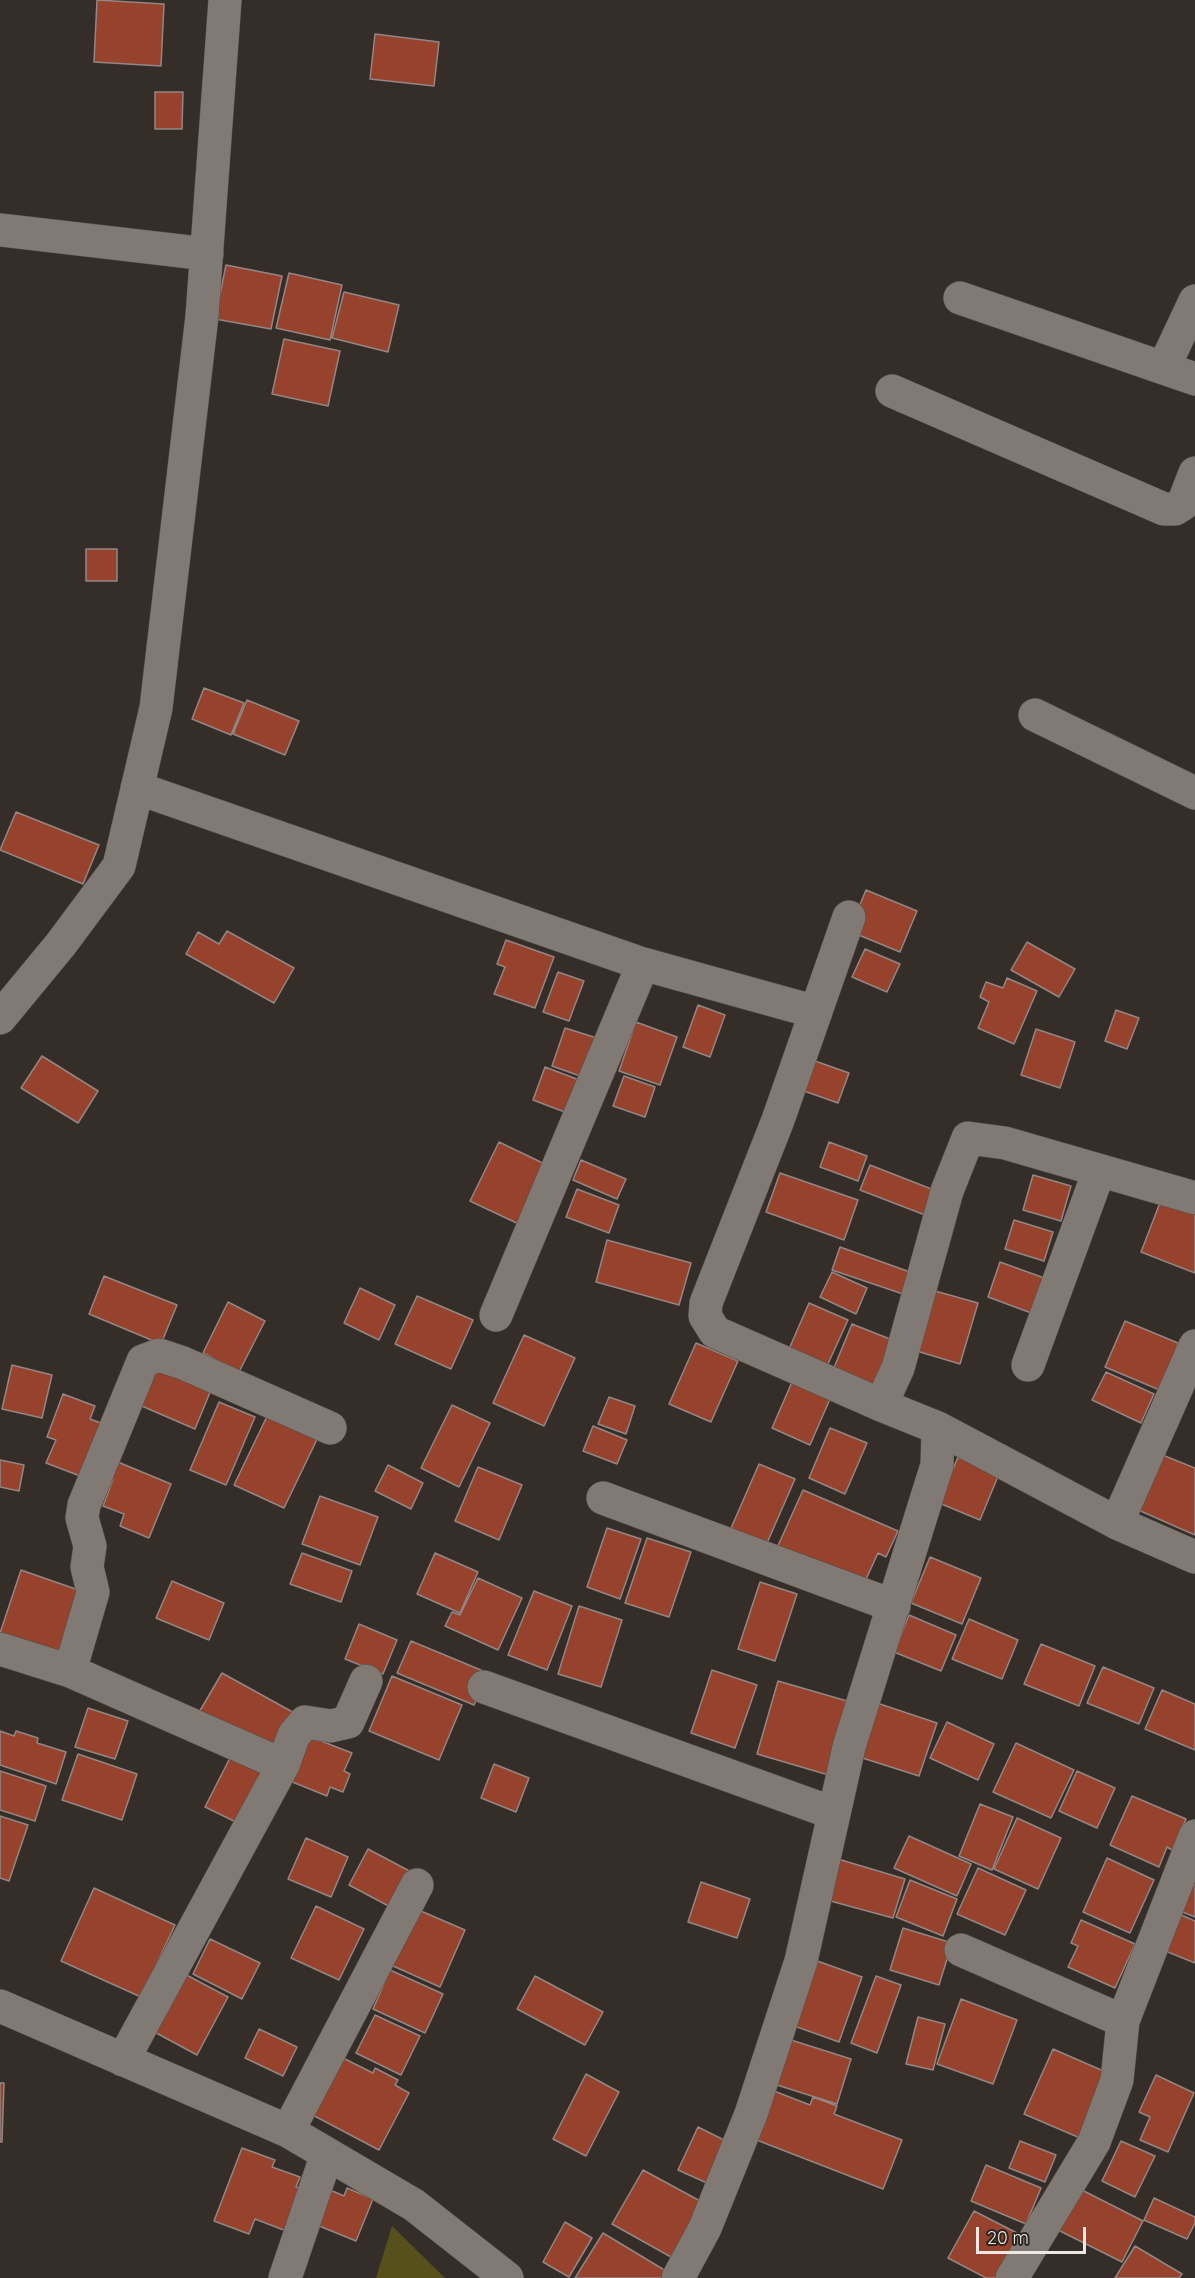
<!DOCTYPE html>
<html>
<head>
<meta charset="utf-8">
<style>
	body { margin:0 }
	#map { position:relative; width:1195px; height:2278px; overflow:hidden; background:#342d28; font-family:Quicksand,sans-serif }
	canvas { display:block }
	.scale { position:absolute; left:976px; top:2227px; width:110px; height:27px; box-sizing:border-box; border:3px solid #ece8e4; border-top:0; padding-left:8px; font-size:18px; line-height:21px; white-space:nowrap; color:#ece8e4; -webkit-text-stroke:4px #2a231e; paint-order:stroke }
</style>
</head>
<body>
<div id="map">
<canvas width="1195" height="2278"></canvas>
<div class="scale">20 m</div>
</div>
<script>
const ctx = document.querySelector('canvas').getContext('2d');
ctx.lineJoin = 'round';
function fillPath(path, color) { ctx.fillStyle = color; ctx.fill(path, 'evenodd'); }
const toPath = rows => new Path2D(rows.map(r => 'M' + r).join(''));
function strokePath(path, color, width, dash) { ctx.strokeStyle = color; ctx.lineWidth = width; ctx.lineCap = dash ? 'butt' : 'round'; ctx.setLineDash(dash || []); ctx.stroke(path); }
fillPath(toPath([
	[392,2226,445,2278,376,2278]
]), '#57501c');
const building = toPath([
	[97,0,164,4,161,66,94,62,97,0],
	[375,34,439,42,434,86,370,79,375,34],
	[155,92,183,92,182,129,155,129,155,92],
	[226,265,282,276,271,329,215,319,226,265],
	[289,273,342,285,330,340,276,328,289,273],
	[344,292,399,305,388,352,332,338,344,292],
	[284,339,340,351,328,406,272,394,284,339],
	[86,549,117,549,117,581,86,581,86,549],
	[204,688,244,703,231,735,192,719,204,688],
	[247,700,299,721,285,755,233,734,247,700],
	[16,812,99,845,83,884,0,850,16,812],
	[866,890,917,911,900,952,849,931,866,890],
	[227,931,294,968,274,1003,186,954,198,932,219,944,227,931],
	[506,940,554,957,535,1008,494,994,505,967,497,964,506,940],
	[1027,942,1075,969,1059,997,1011,970,1027,942],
	[865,949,900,964,887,992,852,977,865,949],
	[558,972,584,981,569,1021,543,1012,558,972],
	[1007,978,1037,991,1014,1044,978,1028,989,1002,980,997,986,982,1003,988,1007,978],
	[698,1005,725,1015,710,1057,683,1047,698,1005],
	[1116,1010,1139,1018,1127,1049,1105,1041,1116,1010],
	[636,1022,677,1037,660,1085,619,1071,636,1022],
	[565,1028,597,1038,583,1077,552,1066,565,1028],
	[1036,1029,1075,1042,1060,1088,1021,1075,1036,1029],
	[42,1056,98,1091,78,1123,21,1088,42,1056],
	[815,1061,849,1073,838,1103,804,1091,815,1061],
	[545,1067,582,1081,570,1114,533,1100,545,1067],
	[624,1076,655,1087,645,1117,613,1106,624,1076],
	[499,1142,551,1167,523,1226,470,1201,499,1142],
	[829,1142,867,1156,858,1181,820,1167,829,1142],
	[581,1160,626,1179,617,1199,573,1180,581,1160],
	[870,1165,934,1190,925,1215,860,1190,870,1165],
	[780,1173,858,1200,844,1240,766,1212,780,1173],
	[1033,1175,1071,1186,1061,1221,1023,1210,1033,1175],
	[577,1189,619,1205,609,1233,566,1217,577,1189],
	[1161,1200,1195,1214,1195,1273,1141,1252,1161,1200],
	[1014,1220,1053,1232,1044,1261,1005,1249,1014,1220],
	[607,1240,691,1263,679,1305,596,1282,607,1240],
	[840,1247,910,1272,903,1294,832,1270,840,1247],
	[1000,1262,1047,1279,1034,1314,988,1297,1000,1262],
	[832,1272,867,1288,856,1314,820,1297,832,1272],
	[104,1276,177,1305,161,1344,89,1314,104,1276],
	[360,1288,395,1305,379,1340,344,1323,360,1288],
	[928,1289,978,1303,960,1364,910,1349,928,1289],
	[417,1296,473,1320,451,1369,395,1344,417,1296],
	[228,1302,265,1321,239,1372,203,1353,228,1302],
	[809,1303,848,1320,827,1366,789,1349,809,1303],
	[1125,1321,1178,1343,1162,1391,1105,1367,1125,1321],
	[852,1324,895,1341,875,1388,833,1370,852,1324],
	[524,1335,575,1358,544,1426,493,1403,524,1335],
	[696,1343,738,1361,711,1422,669,1404,696,1343],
	[156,1361,213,1385,195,1429,137,1404,156,1361],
	[12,1365,52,1375,42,1418,2,1409,12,1365],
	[1106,1372,1154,1394,1141,1423,1092,1400,1106,1372],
	[792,1382,830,1399,810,1445,772,1428,792,1382],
	[63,1394,95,1406,90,1419,109,1426,88,1479,46,1463,56,1440,47,1437,63,1394],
	[609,1397,635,1406,626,1434,598,1424,609,1397],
	[219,1402,255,1417,226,1485,190,1470,219,1402],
	[452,1405,490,1423,459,1487,421,1468,452,1405],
	[271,1408,321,1431,284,1508,234,1485,271,1408],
	[593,1426,627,1440,617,1464,583,1451,593,1426],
	[830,1428,867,1443,845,1494,809,1478,830,1428],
	[1160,1454,1195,1468,1195,1535,1136,1509,1160,1454],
	[958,1457,999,1474,980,1520,939,1503,958,1457],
	[0,1460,24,1465,19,1491,0,1487,0,1460],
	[113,1460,171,1484,149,1538,120,1526,124,1514,103,1506,113,1479,107,1476,113,1460],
	[759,1464,795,1479,764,1550,728,1535,759,1464],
	[388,1465,423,1483,411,1509,375,1491,388,1465],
	[478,1467,522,1485,499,1540,455,1521,478,1467],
	[803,1490,898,1531,886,1557,878,1553,862,1588,776,1550,803,1490],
	[320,1496,378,1517,360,1565,302,1544,320,1496],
	[607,1528,641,1539,620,1599,587,1587,607,1528],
	[647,1538,691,1552,669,1617,625,1603,647,1538],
	[302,1553,352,1571,341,1602,290,1584,302,1553],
	[435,1553,478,1572,460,1613,417,1594,435,1553],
	[930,1557,981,1578,962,1624,911,1603,930,1557],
	[21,1570,87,1593,65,1655,0,1633,21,1570],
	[478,1578,522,1598,498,1650,445,1626,452,1612,460,1615,478,1578],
	[172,1581,224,1603,209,1640,156,1618,172,1581],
	[760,1582,797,1594,775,1661,738,1649,760,1582],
	[534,1591,572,1606,547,1670,508,1655,534,1591],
	[579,1606,622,1620,601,1687,558,1674,579,1606],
	[909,1615,956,1635,941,1671,894,1652,909,1615],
	[969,1619,1018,1640,1002,1679,952,1659,969,1619],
	[359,1624,397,1640,383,1674,345,1659,359,1624],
	[411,1641,488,1673,474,1705,397,1673,411,1641],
	[1041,1644,1095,1666,1079,1706,1024,1684,1041,1644],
	[1103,1667,1154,1688,1139,1724,1087,1703,1103,1667],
	[712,1670,757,1685,735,1748,691,1733,712,1670],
	[222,1673,298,1715,274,1757,198,1714,222,1673],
	[392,1676,462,1705,439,1760,369,1731,392,1676],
	[778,1681,854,1703,832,1776,757,1754,778,1681],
	[1162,1690,1195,1704,1195,1750,1145,1729,1162,1690],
	[871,1701,937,1723,919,1776,853,1755,871,1701],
	[88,1708,128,1721,115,1759,75,1747,88,1708],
	[947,1722,994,1744,978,1780,930,1758,947,1722],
	[0,1731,14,1736,16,1731,38,1738,37,1743,66,1752,56,1784,0,1765,0,1731],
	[303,1734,352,1753,344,1771,350,1774,343,1792,330,1787,327,1796,285,1779,303,1734],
	[1016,1743,1074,1770,1051,1818,993,1792,1016,1743],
	[234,1750,269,1767,240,1824,205,1807,234,1750],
	[78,1754,137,1774,122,1820,62,1800,78,1754],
	[494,1764,529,1778,516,1812,481,1798,494,1764],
	[0,1771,46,1786,35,1821,0,1810,0,1771],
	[1077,1771,1115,1788,1097,1828,1059,1811,1077,1771],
	[1132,1796,1186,1819,1172,1850,1167,1847,1159,1867,1110,1845,1132,1796],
	[980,1804,1013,1817,992,1870,959,1856,980,1804],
	[0,1816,28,1825,9,1881,0,1878,0,1816],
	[1017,1818,1061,1838,1038,1889,994,1869,1017,1818],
	[909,1836,971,1864,957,1896,894,1868,909,1836],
	[306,1838,348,1857,331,1897,288,1879,306,1838],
	[368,1849,417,1875,398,1911,349,1885,368,1849],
	[1107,1858,1154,1880,1130,1933,1083,1912,1107,1858],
	[838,1859,905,1879,893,1918,823,1899,838,1859],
	[978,1868,1026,1890,1005,1935,957,1914,978,1868],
	[1195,1870,1195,1917,1175,1909,1195,1870],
	[910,1880,957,1899,943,1936,896,1917,910,1880],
	[701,1882,750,1899,737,1938,688,1922,701,1882],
	[94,1888,175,1925,141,1997,61,1961,94,1888],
	[407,1905,465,1930,440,1987,382,1961,407,1905],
	[316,1906,364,1929,339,1980,291,1958,316,1906],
	[1179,1914,1195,1921,1195,1963,1163,1950,1179,1914],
	[1081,1920,1135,1944,1115,1988,1068,1967,1078,1946,1071,1943,1081,1920],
	[903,1928,952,1943,939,1985,890,1970,903,1928],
	[210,1939,260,1963,242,1999,193,1974,210,1939],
	[809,1958,862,1977,839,2042,786,2023,809,1958],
	[390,1970,443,1994,425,2033,373,2009,390,1970],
	[179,1971,228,1997,197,2055,147,2028,179,1971],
	[535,1976,603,2012,585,2045,517,2009,535,1976],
	[876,1976,901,1985,877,2053,851,2043,876,1976],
	[961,1999,1017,2020,993,2084,937,2064,961,1999],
	[375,2015,420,2036,401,2075,356,2053,375,2015],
	[918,2017,945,2024,933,2070,906,2064,918,2017],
	[259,2029,297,2047,283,2076,245,2058,259,2029],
	[791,2040,851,2059,837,2104,777,2085,791,2040],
	[1053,2049,1108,2073,1080,2138,1024,2114,1053,2049],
	[335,2054,373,2073,375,2068,398,2080,395,2085,409,2093,379,2150,305,2111,335,2054],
	[586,2074,619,2092,586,2156,553,2139,586,2074],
	[1156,2075,1194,2093,1168,2152,1140,2140,1150,2117,1139,2112,1156,2075],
	[0,2083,4,2083,2,2142,0,2142,0,2083],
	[774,2091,810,2105,813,2097,837,2106,834,2114,902,2140,883,2189,754,2139,774,2091],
	[698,2127,728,2142,707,2183,678,2170,698,2127],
	[1020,2141,1056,2155,1045,2182,1009,2168,1020,2141],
	[1121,2141,1155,2156,1135,2197,1102,2181,1121,2141],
	[242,2148,275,2160,272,2167,300,2177,296,2187,310,2193,294,2234,255,2219,249,2234,214,2221,242,2148],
	[986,2165,1041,2188,1026,2224,971,2201,986,2165],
	[643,2170,702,2202,671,2257,612,2224,643,2170],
	[321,2186,344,2196,347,2188,373,2199,356,2241,307,2221,321,2186],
	[1078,2188,1143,2221,1122,2262,1056,2229,1078,2188],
	[1154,2198,1195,2217,1195,2223,1187,2239,1144,2220,1154,2198],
	[974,2211,1019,2234,996,2278,986,2278,948,2258,974,2211],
	[565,2222,592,2238,569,2277,543,2262,565,2222],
	[603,2233,666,2271,662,2278,575,2278,603,2233],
	[1135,2246,1182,2274,1179,2278,1115,2278,1135,2246]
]);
fillPath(building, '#97422d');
strokePath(building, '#928785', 1.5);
const minor = toPath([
	[0,230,207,254],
	[960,298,1195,379],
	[1164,367,1195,301],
	[892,391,1164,509,1175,509,1183,504,1195,473],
	[1035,715,1195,793],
	[137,788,643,964,816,1012],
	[849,917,778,1120,706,1303,705,1316,715,1332,881,1405],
	[0,1018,61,944,119,866,156,708,202,316,225,0],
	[496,1315,643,964],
	[1028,1365,1099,1171],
	[938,1428,1117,1523,1195,1557],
	[603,1498,894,1606],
	[1117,1523,1195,1346],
	[0,1649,70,1671,283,1765],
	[70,1671,93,1592,87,1567,90,1546,82,1518,84,1505,143,1361,159,1355,183,1363,330,1428],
	[484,1687,833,1813],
	[961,1950,1123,2021],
	[0,2006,288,2131,414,2205,507,2278],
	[123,2060,283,1765,294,1735,305,1722,331,1726,348,1722,366,1681],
	[288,2131,417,1885],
	[285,2278,327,2154],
	[678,2278,705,2228,751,2114,801,1961,849,1747,937,1465,938,1428,881,1405,898,1368,947,1191,968,1138,1005,1143,1195,1198],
	[1012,2278,1094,2142,1117,2080,1123,2021,1195,1836]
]);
strokePath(minor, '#514c48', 34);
strokePath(minor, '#817973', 33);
</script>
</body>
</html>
